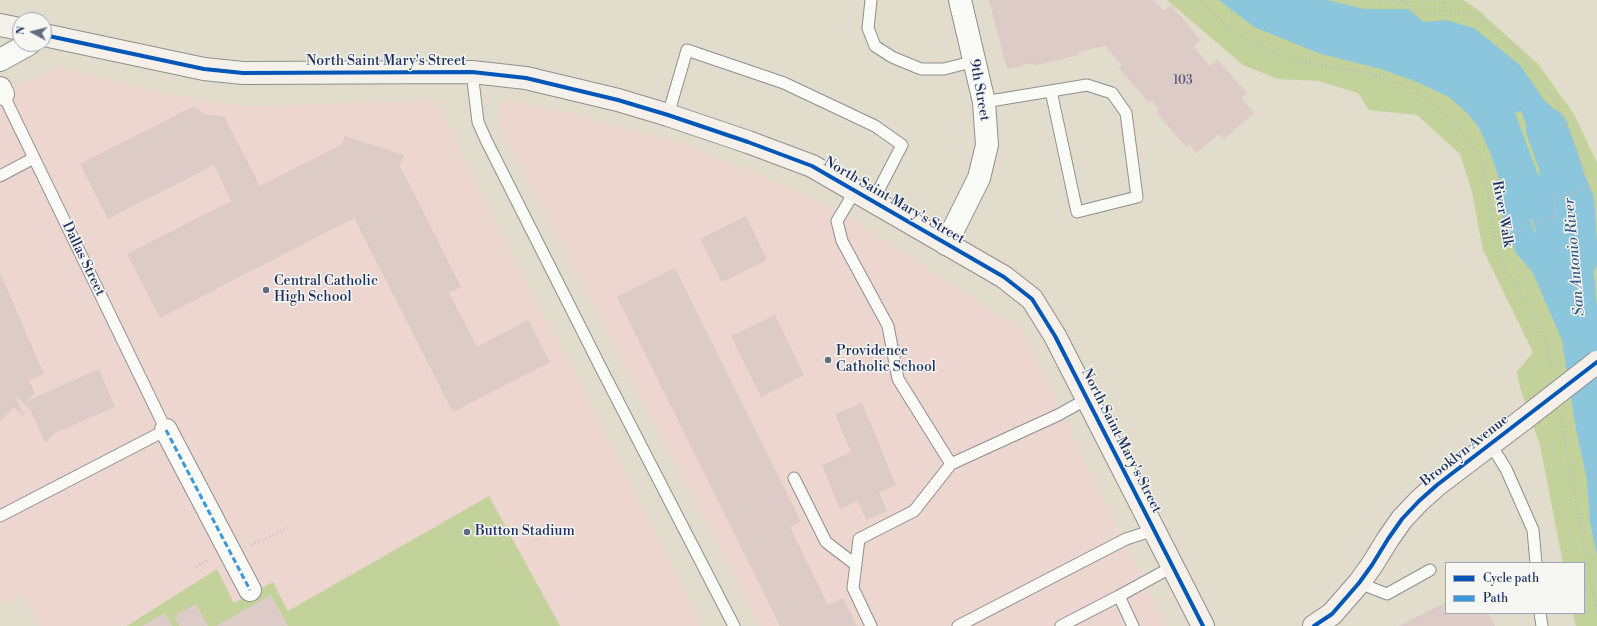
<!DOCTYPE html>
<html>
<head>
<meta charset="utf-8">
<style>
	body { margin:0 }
	#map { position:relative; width:1597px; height:626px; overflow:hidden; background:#e1dccb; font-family:"Libre Bodoni",serif }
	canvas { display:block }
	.legend { position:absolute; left:1445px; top:562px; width:140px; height:52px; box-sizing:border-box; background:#f6f6f2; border:1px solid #9ea6b7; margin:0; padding:5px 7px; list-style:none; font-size:12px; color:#1b2f5e }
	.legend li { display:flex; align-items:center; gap:8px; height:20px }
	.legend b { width:20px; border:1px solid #9ea6b7 }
	.north { position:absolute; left:12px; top:12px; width:40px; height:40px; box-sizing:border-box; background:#f6f6f2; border:1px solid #9ea6b7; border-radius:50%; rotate:277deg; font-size:11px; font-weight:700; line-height:16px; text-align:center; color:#1b2f5e }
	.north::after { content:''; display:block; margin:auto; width:14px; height:18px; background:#606c84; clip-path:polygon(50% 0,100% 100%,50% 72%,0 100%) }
</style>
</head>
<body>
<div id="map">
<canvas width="1597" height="626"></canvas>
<ul class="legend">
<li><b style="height:5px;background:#0057b8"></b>Cycle path</li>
<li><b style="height:5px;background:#3a97de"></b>Path</li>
</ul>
<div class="north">N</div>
</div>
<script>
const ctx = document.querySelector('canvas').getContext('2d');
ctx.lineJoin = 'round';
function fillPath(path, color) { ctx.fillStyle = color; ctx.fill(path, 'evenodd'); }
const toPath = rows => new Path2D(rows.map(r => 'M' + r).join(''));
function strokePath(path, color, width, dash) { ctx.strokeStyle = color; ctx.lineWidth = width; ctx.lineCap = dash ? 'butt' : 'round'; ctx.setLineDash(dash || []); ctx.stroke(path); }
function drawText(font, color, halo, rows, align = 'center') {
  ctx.font = font + ' "Libre Bodoni",serif'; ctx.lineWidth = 3; ctx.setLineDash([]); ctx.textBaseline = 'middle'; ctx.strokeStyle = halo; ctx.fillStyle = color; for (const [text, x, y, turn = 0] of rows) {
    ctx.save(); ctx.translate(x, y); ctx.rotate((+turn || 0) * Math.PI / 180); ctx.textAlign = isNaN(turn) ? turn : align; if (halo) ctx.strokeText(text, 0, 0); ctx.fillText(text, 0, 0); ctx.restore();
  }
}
fillPath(toPath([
	[60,67,166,94,226,104,257,106,436,101,458,142,472,175,591,405,701,626,39,626,22,593,0,604,0,93],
	[509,100,572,114,683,143,833,207,1021,330,1167,626,761,626,636,390,530,180,504,137,497,118,499,105]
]), '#edd5d0');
fillPath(toPath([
	[1167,0,1463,0,1477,9,1538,64,1574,114,1597,163,1597,626,1576,626,1573,613,1584,613,1584,563,1563,563,1540,445,1520,387,1517,372,1533,352,1483,250,1472,192,1460,154,1417,115,1369,110,1358,93,1319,81,1278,79,1243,65],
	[489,496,560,626,127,626,217,569,234,603,273,582,288,611]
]), '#c3d29a');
fillPath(toPath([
	[1219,0,1327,0,1364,9,1408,9,1424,22,1446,20,1474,28,1520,65,1544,100,1553,108,1569,146,1577,179,1553,187,1541,163,1521,111,1515,113,1552,212,1515,224,1490,152,1478,126,1467,113,1449,97,1417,82,1381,69,1321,54,1254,27],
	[1587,194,1597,308,1597,555,1590,523,1587,481,1575,423,1562,340,1519,241,1562,222,1560,205]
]), '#8cc6dc');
strokePath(toPath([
	[1531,184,1561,260],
	[1507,192,1527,247,1544,266]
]), '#8cc6dc', 25);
strokePath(toPath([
	[1547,129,1557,157,1565,183,1573,200,1577,258]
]), '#8cc6dc', 42);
fillPath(toPath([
	[989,0,1154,0,1164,11,1171,5,1201,40,1193,46,1210,66,1217,59,1247,93,1241,98,1254,113,1224,139,1219,134,1196,153,1189,144,1186,147,1156,112,1159,109,1151,100,1149,103,1119,68,1122,65,1105,46,1078,52,1078,55,1034,66,1033,63,1007,69],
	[194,106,201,112,208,115,224,116,260,186,342,144,345,136,404,155,400,166,461,287,449,293,477,347,528,320,550,362,453,412,354,218,160,318,127,254,231,201,214,165,108,219,80,164],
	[746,216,767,260,722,282,700,239],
	[675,268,801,522,790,527,828,605,843,598,857,626,780,626,617,297],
	[0,273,44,374,29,380,35,393,27,401,99,369,115,407,55,433,45,443,31,411,15,395,25,417,14,407,0,421],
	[775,315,804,375,761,397,731,336],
	[862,403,896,485,879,492,887,511,866,520,858,501,840,509,822,465,851,452,835,414],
	[271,595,288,626,216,626],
	[1446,602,1446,613,1488,613,1495,626,1399,626],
	[196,604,208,626,179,626,174,616],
	[165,613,172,626,142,626]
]), '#ddcbc8');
const lane = toPath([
	[871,0,868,28,875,46,892,57,921,69,944,69,975,61],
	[472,72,478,122,486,140,602,370,734,626],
	[984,102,1087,85,1112,93,1126,113,1137,197,1077,212,1051,91],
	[668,115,687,50,784,83,875,126,902,145,873,201],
	[0,176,34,158],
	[855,191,837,221,842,241,888,326,898,379,951,464],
	[1491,445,1506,469,1533,530,1536,563],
	[794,478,826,542,856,565],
	[0,516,166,430,3,94],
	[1359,583,1387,594,1430,570],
	[1540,613,1542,626],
	[871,626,853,588,859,539,914,511,951,464,1058,415,1087,399],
	[958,626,1126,539,1154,530],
	[1061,626,1119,596],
	[1133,626,1119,596,1172,567]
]);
const street = toPath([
	[0,60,29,44],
	[0,88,3,94],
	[946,244,979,178,987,145,984,102,960,0],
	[166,430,250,590]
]);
const secondary = toPath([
	[0,25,20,29],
	[44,35,204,69,243,73,472,72,526,78,618,100,668,115,748,142,812,166,1004,277,1032,299,1055,336,1203,626],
	[1314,626,1332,614,1359,583,1372,565,1388,539,1402,519,1419,501,1437,485,1524,419]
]);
strokePath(lane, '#8e8f8e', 13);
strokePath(street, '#8e8f8e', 24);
strokePath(secondary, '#8e8f8e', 24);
strokePath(toPath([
	[1201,0,1210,12,1241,36,1291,60,1364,72,1414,89,1457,125,1483,162,1497,252,1545,339,1551,369],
	[1380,0,1407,1,1413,10,1426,14,1445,11,1474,14,1516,49,1554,99,1577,150,1597,209],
	[1427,0,1430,2,1439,0],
	[1444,0,1446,1,1445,11],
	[1491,210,1500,209,1507,231,1517,232,1556,216,1554,200,1590,187],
	[1561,419,1597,615],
	[251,545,288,528],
	[196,567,209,560]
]), '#bdbec0', 2.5, [1, 3]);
strokePath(lane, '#fafaf7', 11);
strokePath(street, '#fafaf7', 22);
strokePath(secondary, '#f5f0ea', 22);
const secondaryBridge = toPath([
	[1524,419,1597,362]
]);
strokePath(secondaryBridge, '#8e8f8e', 24, []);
strokePath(secondaryBridge, '#f5f0ea', 22);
strokePath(toPath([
	[166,430,250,590]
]), '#3a97de', 3, [6, 3]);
strokePath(toPath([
	[44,35,204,69,243,73,472,72,526,78,618,100,668,115,748,142,812,166,1004,277,1032,299,1055,336,1203,626],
	[1314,626,1332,614,1359,583,1372,565,1388,539,1402,519,1419,501,1437,485,1597,362]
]), '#0057b8', 4);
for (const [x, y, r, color] of [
	[266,290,4,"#606c84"],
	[828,360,4,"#606c84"],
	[467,532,4,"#606c84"]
]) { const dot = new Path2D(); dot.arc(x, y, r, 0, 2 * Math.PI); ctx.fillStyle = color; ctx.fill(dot); strokePath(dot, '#f6f6f2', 1.5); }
drawText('12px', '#4c5678', null, [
	["103",1183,81]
]);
drawText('14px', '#1b2f5e', '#f6f6f2', [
	["North Saint Mary's Street",386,62],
	["9th Street",979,90,80],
	["North Saint Mary's Street",894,201,30],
	["River Walk",1502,214,80],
	["Dallas Street",83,259,64],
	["North Saint Mary's Street",1121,441,63],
	["Brooklyn Avenue",1465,451,-38]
]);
drawText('14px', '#1b2f5e', '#f6f6f2', [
	["Central Catholic",274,282],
	["High School",274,298],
	["Providence",836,352],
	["Catholic School",836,368],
	["Button Stadium",475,532]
], 'left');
drawText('italic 15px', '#325986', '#f6f6f2', [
	["San Antonio River",1575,257,-95]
]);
</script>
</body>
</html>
